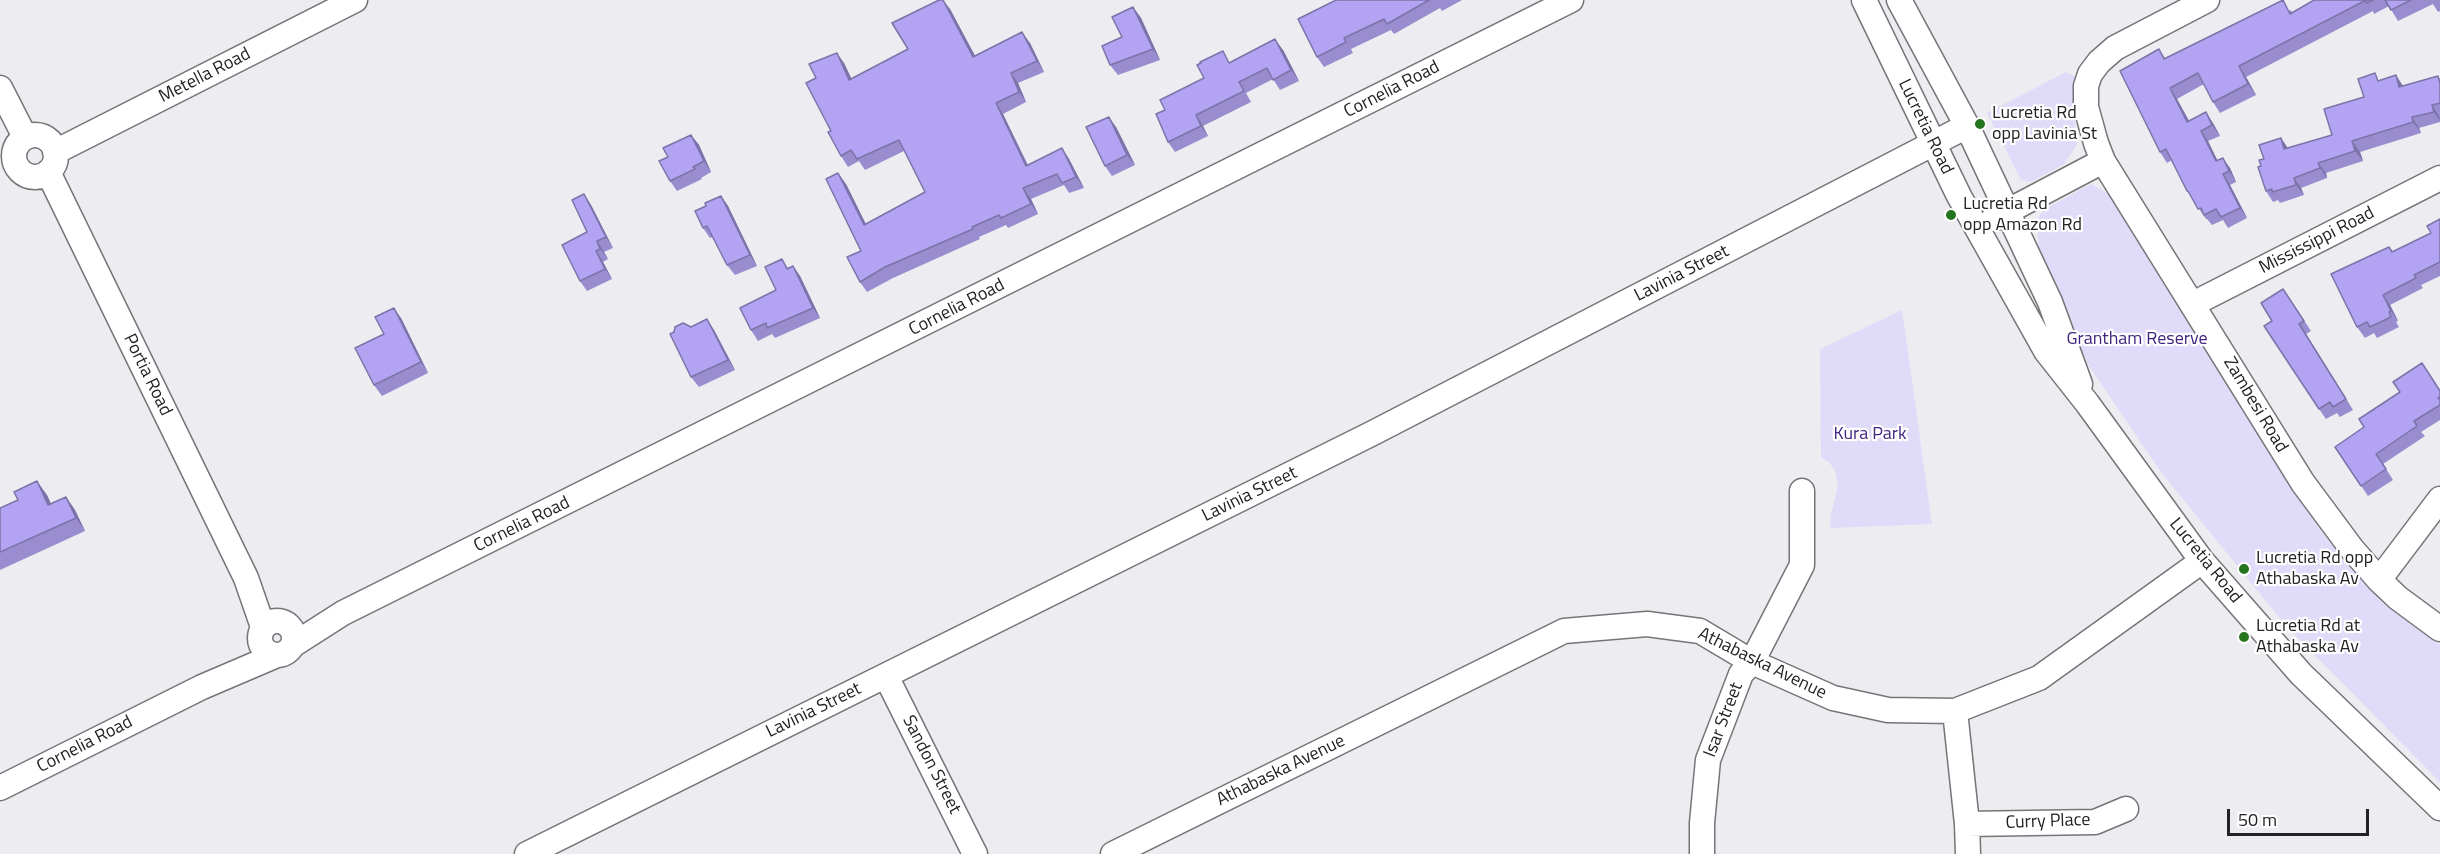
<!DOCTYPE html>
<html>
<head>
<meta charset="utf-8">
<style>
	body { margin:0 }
	#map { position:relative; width:2440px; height:854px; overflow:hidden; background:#edecf0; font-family:"Titillium Web",sans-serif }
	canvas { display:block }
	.scale { position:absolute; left:2227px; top:809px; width:142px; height:27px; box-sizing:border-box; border:3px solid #222223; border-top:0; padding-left:8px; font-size:18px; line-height:21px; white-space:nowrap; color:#222223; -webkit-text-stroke:4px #fff; paint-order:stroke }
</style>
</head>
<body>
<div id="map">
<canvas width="2440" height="854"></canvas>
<div class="scale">50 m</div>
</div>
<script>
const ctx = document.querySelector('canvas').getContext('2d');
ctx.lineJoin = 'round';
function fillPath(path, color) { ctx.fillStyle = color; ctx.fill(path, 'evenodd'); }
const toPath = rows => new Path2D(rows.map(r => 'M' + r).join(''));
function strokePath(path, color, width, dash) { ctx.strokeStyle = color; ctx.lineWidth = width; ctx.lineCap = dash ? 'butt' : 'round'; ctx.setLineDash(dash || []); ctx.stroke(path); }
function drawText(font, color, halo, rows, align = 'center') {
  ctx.font = font + ' "Titillium Web",sans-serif'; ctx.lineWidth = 4.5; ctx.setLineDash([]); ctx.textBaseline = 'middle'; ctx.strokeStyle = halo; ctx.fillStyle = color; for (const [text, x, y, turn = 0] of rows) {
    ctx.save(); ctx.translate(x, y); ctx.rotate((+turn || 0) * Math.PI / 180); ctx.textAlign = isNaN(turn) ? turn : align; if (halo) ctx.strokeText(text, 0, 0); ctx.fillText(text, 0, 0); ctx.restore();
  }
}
fillPath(toPath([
	[2066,72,2078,78,2073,98,2077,145,2064,164,2031,182,2021,180,1987,113],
	[2091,184,2111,195,2322,532,2358,576,2397,614,2440,645,2440,782,2287,627,2161,472,2089,366,2039,252,2037,219,2045,209],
	[1902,310,1932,524,1830,528,1831,514,1838,487,1835,471,1829,462,1821,457,1820,349]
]), '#dfdbf9');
const minor = toPath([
	[1864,0,1959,196,2046,351,2087,403,2202,561,2301,674,2440,808],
	[1899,0,1967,126,2050,302,2080,384],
	[2207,0,2115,48,2099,62,2090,74,2086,86,2086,107,2096,143,2103,161,2303,483,2352,549,2379,580,2398,598,2440,629],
	[0,88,25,137],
	'14 156a21 21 0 1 1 42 0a21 21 0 1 1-42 0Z',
	[55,152,355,0],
	[48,172,246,578,263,627],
	[1993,219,2103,161],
	[2193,304,2440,178],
	[2379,580,2440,499],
	'260 638a17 17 0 1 1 34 0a17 17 0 1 1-34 0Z',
	[293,645,343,613,1571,0],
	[886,676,975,854],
	[1955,711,1967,824,1968,854],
	[0,788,202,687,277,655],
	[1967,824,2095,822,2126,809],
	[527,854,1371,434,1967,126],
	[1113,854,1564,631,1647,624,1700,631,1752,662,1833,698,1888,710,1955,711,2039,678,2202,561],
	[1702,854,1702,823,1708,760,1741,674,1752,662,1802,565,1802,491]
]);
strokePath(minor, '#757477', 27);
strokePath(minor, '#fff', 24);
fillPath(toPath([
	[1336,0,1462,0,1442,11,1440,8,1394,34,1391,30,1351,49,1353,53,1324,67,1317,57],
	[2314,0,2440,0,2440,11,2438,12,2433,4,2398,21,2389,6,2374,14,2373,11,2246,77,2256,95,2220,113,2213,102,2204,84,2177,99,2189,121,2213,123,2220,136,2208,141,2217,160,2230,168,2236,182,2230,185,2247,218,2228,228,2223,220,2212,225,2207,219,2206,219,2187,191,2172,160,2167,163,2160,152,2159,49,2165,58,2291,10,2292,13],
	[1133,7,1141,18,1160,60,1118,75,1110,65],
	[950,9,975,56,1030,43,1044,72,1018,83,1026,102,1003,114,1028,165,1062,148,1069,159,1084,188,1069,193,1064,185,1031,199,1038,214,1008,228,1006,225,979,237,980,239,893,278,867,292,860,282,861,251,846,184,866,224,925,192,904,151,865,170,859,161,848,167,841,156,831,131,816,78,844,63,851,79,908,49],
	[1283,50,1299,81,1280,90,1273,79,1246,93,1251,102,1203,126,1208,136,1175,152,1168,142,1165,110,1204,78,1231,62],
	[2438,76,2440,79,2440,122,2419,128,2421,133,2360,152,2363,161,2326,173,2327,178,2301,188,2304,195,2280,203,2278,200,2273,202,2266,191,2261,166,2288,148,2332,135,2364,97,2380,80,2403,86],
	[1116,127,1135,165,1112,176,1105,166],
	[691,135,699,145,711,172,701,178,702,179,677,191,670,181,668,157],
	[584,194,591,205,613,248,604,252,608,259,603,262,612,279,587,291,580,281,587,232],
	[721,196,728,206,757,266,735,275,727,265,713,237,710,238,703,228,706,206],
	[2440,219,2440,276,2421,285,2423,288,2390,305,2398,321,2396,322,2399,327,2377,338,2374,333,2365,338,2357,327,2389,247,2393,252,2431,233],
	[782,259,788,268,793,266,800,276,820,318,775,338,772,334,758,341,751,330,776,290],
	[2290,299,2311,331,2306,334,2353,410,2340,417,2337,413,2326,419,2319,409,2272,321],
	[401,318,428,373,382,396,374,385,384,334],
	[691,327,714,330,735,370,699,387,691,377,674,332],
	[2422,363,2440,390,2440,420,2421,432,2425,436,2383,464,2393,480,2368,496,2335,447,2364,427,2400,392],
	[47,495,51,504,66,497,75,510,85,531,0,570,0,508]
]), '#998dd0');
fillPath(toPath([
	[943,0,950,9,981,67,973,57],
	[1133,7,1141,18,1160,60,1153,49],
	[1022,32,1030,43,1044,72,1037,61],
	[1275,39,1283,50,1299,81,1291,70],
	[837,53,844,63,857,90,849,80],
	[2239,66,2246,77,2256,95,2248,84],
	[1011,73,1018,83,1026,102,1019,92],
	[2396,75,2403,86,2399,87],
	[2170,88,2177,99,2195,132,2187,122],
	[996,103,1003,114,1033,177,1026,166],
	[2432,105,2439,116,2440,121,2434,112],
	[2206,112,2213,123,2220,136,2212,125],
	[1196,115,1203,126,1208,136,1201,126],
	[1109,117,1116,127,1135,165,1127,155],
	[2412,117,2419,128,2421,133,2413,122],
	[2201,131,2208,141,2223,172,2216,161],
	[691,135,699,145,711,172,704,161],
	[2281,138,2288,148,2284,149],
	[2352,141,2360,152,2363,161,2355,151],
	[1062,148,1069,159,1084,188,1076,177],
	[2223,158,2230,168,2236,182,2229,171],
	[2318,163,2326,173,2327,178,2320,168],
	[838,173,846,184,871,235,864,225],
	[2223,174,2230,185,2247,218,2240,208],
	[2294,178,2301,188,2304,195,2296,185],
	[1023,188,1031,199,1038,214,1031,204],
	[584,194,591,205,613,248,606,237],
	[721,196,728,206,757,266,750,255],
	[597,241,604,252,608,259,600,249],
	[596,251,603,262,612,279,605,269],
	[793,266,800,276,820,318,813,308],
	[2383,295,2390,305,2398,321,2391,311],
	[394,308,401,318,428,373,421,362],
	[707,319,714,330,735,370,728,360],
	[2299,324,2306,334,2353,410,2346,399],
	[37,481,47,495,57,518,48,505],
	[66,497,75,510,85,531,76,518]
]), '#7d73a9');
const building = toPath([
	[939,0,943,0,973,57,1022,32,1037,61,1011,73,1019,92,996,103,1026,166,1062,148,1076,177,1062,183,1057,174,1023,188,1031,204,1001,218,999,215,972,227,973,229,885,267,860,282,847,257,861,251,826,179,838,173,864,225,925,192,899,140,857,159,851,150,841,156,828,132,831,131,806,83,816,78,809,64,837,53,849,80,908,49,892,23,939,0],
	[1336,0,1429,0,1387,24,1384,19,1344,38,1346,42,1317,57,1298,19,1336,0],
	[2283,0,2290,14,2314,0,2373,0,2367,3,2366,0,2239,66,2248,84,2213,102,2198,73,2170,88,2187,122,2206,112,2212,125,2201,131,2216,161,2223,158,2229,171,2223,174,2240,208,2221,217,2216,209,2204,215,2201,208,2198,209,2188,191,2187,191,2166,149,2160,152,2120,71,2159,49,2164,59,2283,0],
	[2385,0,2411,0,2391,10,2385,0],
	[1133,7,1153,49,1110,65,1102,46,1122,37,1112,17,1133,7],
	[1275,39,1291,70,1273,80,1267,68,1239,82,1244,91,1196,115,1201,126,1168,142,1156,114,1165,110,1160,100,1204,78,1197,65,1201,63,1200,62,1223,51,1229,63,1275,39],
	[2375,73,2378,81,2396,75,2399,87,2438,76,2440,84,2440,103,2432,105,2434,112,2412,117,2413,122,2352,141,2355,151,2318,163,2320,168,2294,178,2296,185,2272,192,2272,189,2266,191,2258,167,2261,166,2259,160,2264,159,2259,145,2281,138,2284,149,2332,135,2324,109,2364,97,2358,79,2375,73],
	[1109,117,1127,155,1105,166,1086,127,1109,117],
	[691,135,704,161,693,167,695,169,670,181,659,161,668,157,663,148,691,135],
	[584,194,606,237,597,241,600,249,596,251,605,269,580,281,562,245,587,232,572,200,584,194],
	[721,196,750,255,727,265,707,226,703,228,695,211,706,206,705,203,721,196],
	[2440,219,2440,262,2414,275,2416,278,2383,295,2391,311,2389,312,2391,317,2370,327,2367,322,2357,327,2331,274,2389,247,2392,252,2431,233,2427,226,2440,219],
	[782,259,787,269,793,266,813,308,767,328,766,323,751,330,740,308,776,290,765,267,782,259],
	[2283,289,2304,321,2299,324,2346,399,2333,407,2330,402,2319,409,2264,326,2272,321,2261,303,2283,289],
	[394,308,421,362,374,385,355,348,384,334,375,317,394,308],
	[707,319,728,360,691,377,670,334,674,332,675,327,683,323,691,327,707,319],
	[2422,363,2440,391,2440,397,2438,398,2440,400,2440,405,2414,421,2417,426,2376,454,2386,469,2361,486,2335,447,2364,427,2359,419,2400,392,2393,382,2422,363],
	[37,481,48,505,66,497,76,518,0,552,0,508,18,500,14,492,37,481]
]);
fillPath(building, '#b2a4f2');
strokePath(building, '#7d73a9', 1.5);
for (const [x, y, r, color] of [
	[1980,124,6,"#24751e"],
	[1951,215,6,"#24751e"],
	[2244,569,6,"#24751e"],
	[2244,637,6,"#24751e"]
]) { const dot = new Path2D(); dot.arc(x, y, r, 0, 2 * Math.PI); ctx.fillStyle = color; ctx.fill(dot); strokePath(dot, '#fff', 2); }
drawText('18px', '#222223', '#fff', [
	["Metella Road",205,76,-27],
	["Cornelia Road",1392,90,-27],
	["Lucretia Road",1925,127,64],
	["Mississippi Road",2317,241,-27],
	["Lavinia Street",1682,274,-27],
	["Cornelia Road",957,308,-27],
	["Portia Road",147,375,64],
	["Zambesi Road",2255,405,59],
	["Lavinia Street",1250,495,-26],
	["Cornelia Road",522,525,-26],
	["Lucretia Road",2205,561,51],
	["Athabaska Avenue",1762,664,26],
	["Lavinia Street",814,711,-26],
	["Isar Street",1724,720,-69],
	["Cornelia Road",85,745,-27],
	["Sandon Street",931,765,63],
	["Athabaska Avenue",1281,771,-26],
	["Curry Place",2048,822,-2]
]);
drawText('18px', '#222223', '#fff', [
	["Lucretia Rd",1992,114],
	["opp Lavinia St",1992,135],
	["Lucretia Rd",1963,205],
	["opp Amazon Rd",1963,226],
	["Lucretia Rd opp",2256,559],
	["Athabaska Av",2256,580],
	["Lucretia Rd at",2256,627],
	["Athabaska Av",2256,648]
], 'left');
drawText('18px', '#40247d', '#fff', [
	["Grantham Reserve",2137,340],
	["Kura Park",1870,435]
]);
</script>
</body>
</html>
